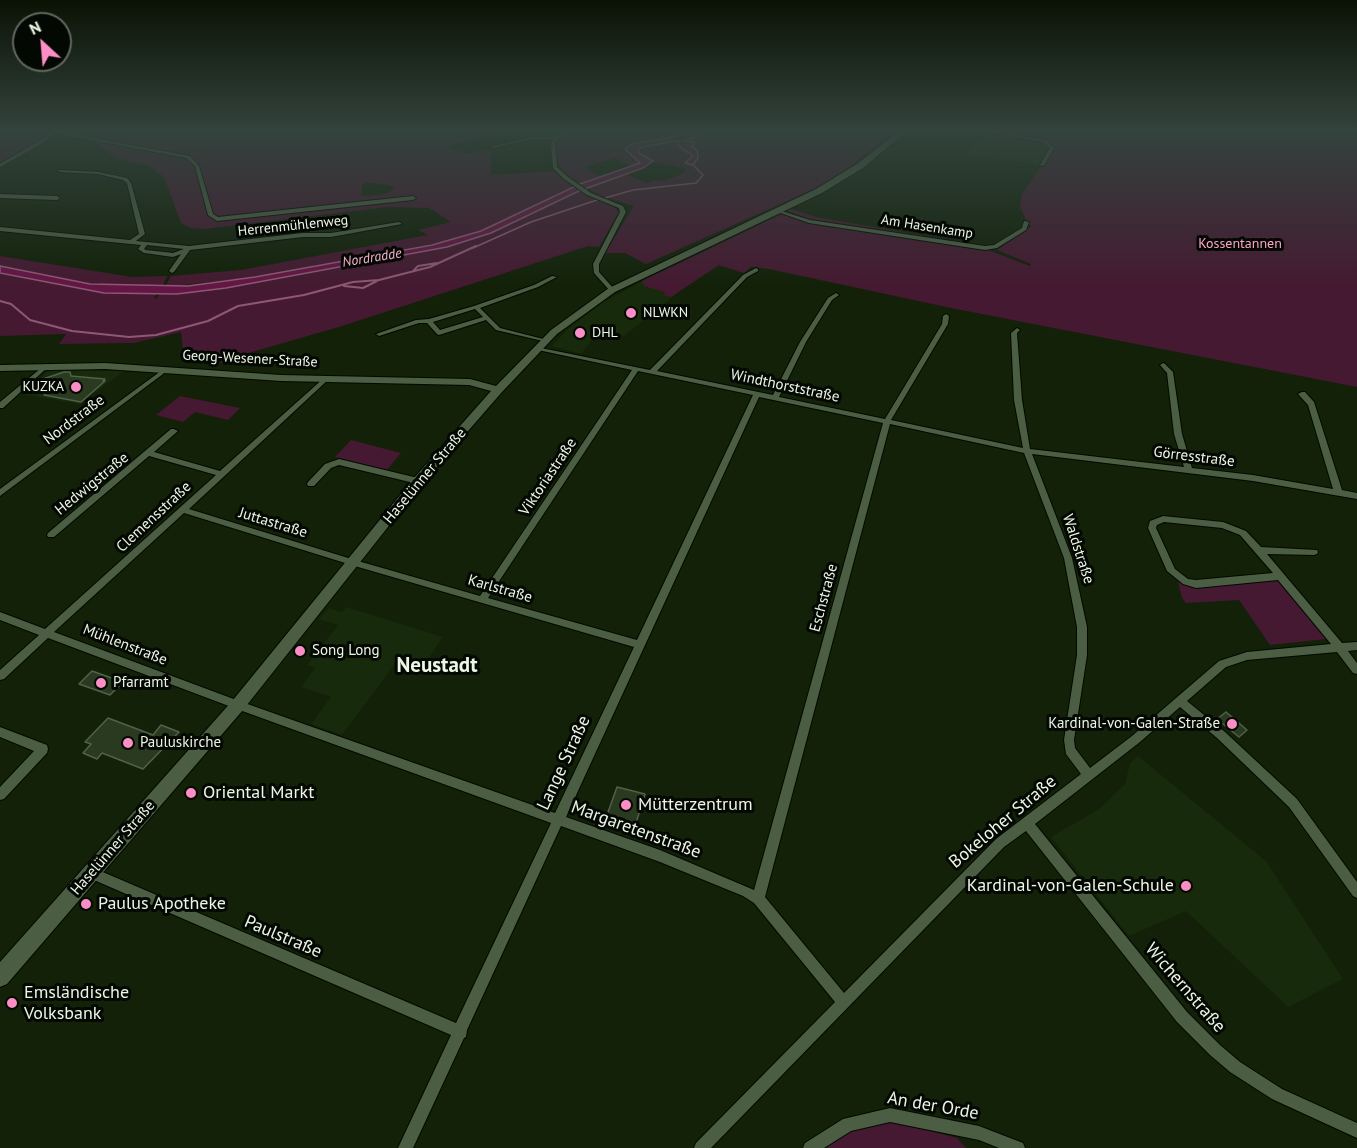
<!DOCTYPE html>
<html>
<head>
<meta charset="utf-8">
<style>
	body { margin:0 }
	#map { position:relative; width:1357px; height:1148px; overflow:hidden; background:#122108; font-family:"PT Sans",sans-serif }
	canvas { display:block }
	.north { position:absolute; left:12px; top:12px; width:60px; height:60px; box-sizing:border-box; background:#040802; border:2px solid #61675d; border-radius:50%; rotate:334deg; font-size:16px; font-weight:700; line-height:24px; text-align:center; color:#ecf6e6 }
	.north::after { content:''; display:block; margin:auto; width:21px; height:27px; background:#fb8fc5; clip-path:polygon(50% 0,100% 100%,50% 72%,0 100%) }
</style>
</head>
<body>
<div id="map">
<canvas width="1357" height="1148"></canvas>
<div class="north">N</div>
</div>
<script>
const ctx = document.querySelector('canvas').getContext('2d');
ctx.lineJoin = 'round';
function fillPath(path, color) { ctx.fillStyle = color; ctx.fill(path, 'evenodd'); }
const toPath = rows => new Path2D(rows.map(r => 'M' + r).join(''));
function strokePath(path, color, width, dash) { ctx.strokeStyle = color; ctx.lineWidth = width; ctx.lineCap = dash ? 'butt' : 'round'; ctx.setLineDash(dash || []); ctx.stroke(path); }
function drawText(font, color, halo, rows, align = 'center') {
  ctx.font = font + ' "PT Sans",sans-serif'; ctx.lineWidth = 6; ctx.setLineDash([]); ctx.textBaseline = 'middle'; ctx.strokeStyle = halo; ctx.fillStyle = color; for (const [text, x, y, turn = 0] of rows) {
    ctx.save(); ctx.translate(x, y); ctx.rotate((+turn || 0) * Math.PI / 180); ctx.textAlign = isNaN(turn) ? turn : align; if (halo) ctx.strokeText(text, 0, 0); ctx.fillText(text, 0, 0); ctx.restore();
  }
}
fillPath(toPath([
	[986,131,1040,140,1050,147,1039,164,965,155],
	[657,273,688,285,624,336,599,331,581,354,552,346,568,329,604,302],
	[54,370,77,370,124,371,79,404,22,394,47,372],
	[346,607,443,637,422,668,397,661,342,735,311,724,331,697,301,687,315,668,307,665,338,625,319,619,329,608,342,612],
	[1138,756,1266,861,1343,979,1288,1007,1186,911,1129,936,1051,837,1099,809,1125,784,1130,763]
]), '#172a0b');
fillPath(toPath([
	[0,129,44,129,47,134,41,141,0,165],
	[93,129,508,129,445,147,467,154,483,149,491,153,491,175,554,171,573,187,481,231,453,240,255,277,165,287,171,276,241,270,428,235,418,230,451,222,429,208,387,207,204,229,191,228,181,223,164,177,149,166,118,159,94,142,104,135],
	[367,182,396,187,386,194,362,196,362,185],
	[573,129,647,129,662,134,674,129,695,129,679,136,640,142,635,157,640,163,631,166,615,158,585,167,601,177,580,184,560,169,556,152,557,143,562,135],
	[709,129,897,129,849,167,814,189,646,264,625,253,605,253,634,206,601,196,587,188,625,174,647,183,656,180,663,181,682,174,687,169,653,162,640,154,638,149,657,143,676,141,679,142,678,146,693,157,686,161,693,165,698,158,696,150,692,147,694,142,686,141],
	[1023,129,1357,129,1357,387,951,308,769,269,751,267,744,273,719,265,671,297,663,295,665,292,644,286,642,281,782,214,808,221,985,249,1030,266,1031,264,997,250,1032,226,1028,224,1020,207,1022,194,1054,148,1043,138,1021,134],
	[579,191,611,204,619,212,599,247,588,246,339,327,238,356,231,364,220,363,222,359,208,362,184,360,181,332,134,343,59,344,66,334,0,336,0,273,104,293,157,294,154,298,156,299,160,294,226,288,447,247,491,233],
	[791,209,816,217,983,246,990,246,1019,229,1023,229,991,247,983,247,810,220,786,210],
	[0,256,132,277,167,276,162,287,90,284,0,266],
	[180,396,240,408,228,420,195,412,183,422,156,415],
	[351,440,401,453,386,471,335,457],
	[1278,580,1326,639,1270,645,1239,600,1186,603,1182,598,1178,582,1200,587],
	[892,1121,957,1138,966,1148,822,1148,862,1126]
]), '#451931');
const water = toPath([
	[695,129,709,129,686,141,694,142,692,147,697,150,698,158,693,165,685,163,693,156,678,146,679,142,676,141,642,147,638,149,640,154,653,161,643,168,579,191,491,233,447,247,226,288,177,294,104,293,0,273,0,266,90,284,188,286,255,277,432,245,481,231,580,184,640,163,625,149,632,144,679,136,695,129]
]);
fillPath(water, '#651544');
strokePath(water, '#8e5875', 1.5);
strokePath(toPath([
	[605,198,633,190,696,183,703,175,693,165],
	[473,248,531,222,597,200]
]), '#8e5875', 1.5);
strokePath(toPath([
	[414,270,418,266,437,263],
	[344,286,363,288,377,281],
	[0,301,11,304,30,320,72,331,129,337,156,335,208,321,238,306,304,295,353,282,379,280,430,267,476,246]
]), '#8e5875', 2);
const building = toPath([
	[64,372,70,372,71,376,105,379,103,381,105,381,81,402,44,395,59,382,40,380,64,372],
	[92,671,123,682,110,695,79,684,92,671],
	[1226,712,1247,730,1239,737,1217,719,1226,712],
	[108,718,153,735,161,725,179,732,143,769,102,753,97,759,83,753,91,744,85,742,108,718],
	[617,787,645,794,636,823,607,815,617,787]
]);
fillPath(building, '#2a3a21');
strokePath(building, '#506247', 1.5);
const street = toPath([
	[54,129,58,129,56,131,190,156,199,166,213,214,218,217,413,196,416,198,413,200,217,221,208,215,195,166,186,158,54,133,43,143,0,167,0,164,39,141,54,129],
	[567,129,571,129,560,137,555,143,557,167,568,177,591,193,623,206,626,212,599,264,599,272,614,289,614,291,610,291,594,273,593,264,620,212,619,208,587,195,564,179,553,168,551,143,553,139,531,139,493,148,491,147,531,137,555,137,567,129],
	[974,129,981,129,1045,140,1054,148,1044,165,1042,166,1040,165,1050,148,1044,142,974,129],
	[58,170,98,172,127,178,131,183,145,234,136,241,189,246,303,233,331,233,399,222,402,224,331,237,303,237,190,250,174,272,172,273,169,271,181,254,173,257,144,253,138,249,141,245,0,231,0,227,130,240,139,234,127,183,123,180,98,174,60,172,58,171,58,170],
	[147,245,184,249,173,253,146,250,144,249,147,245],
	[0,194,57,196,60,198,57,200,0,198,0,194],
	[778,210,810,220,985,246,994,245,1022,228,1024,221,1029,222,1026,230,997,248,985,250,809,223,778,212,778,210],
	[756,268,758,269,758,271,747,277,657,371,773,395,800,342,828,298,836,293,839,295,832,300,806,342,779,397,885,419,942,324,943,316,946,314,949,316,948,324,891,420,1023,448,1014,400,1011,333,1017,328,1020,330,1017,333,1022,400,1030,449,1184,467,1174,434,1167,373,1160,365,1163,363,1165,364,1173,372,1182,434,1192,468,1253,475,1333,489,1308,405,1298,394,1302,392,1305,392,1314,402,1342,490,1357,493,1357,499,1253,481,1032,454,1072,558,1087,627,1087,655,1074,740,1075,748,1090,768,1132,736,1219,661,1247,652,1331,644,1278,580,1196,588,1183,584,1167,571,1148,528,1150,521,1163,516,1223,522,1246,531,1261,547,1317,550,1318,552,1317,554,1314,555,1267,554,1342,643,1357,642,1357,650,1348,651,1357,663,1357,674,1353,673,1337,652,1247,660,1226,667,1187,701,1225,732,1297,799,1357,882,1357,898,1353,896,1289,807,1217,738,1180,707,1140,742,1035,824,1187,1012,1220,1045,1240,1062,1282,1089,1357,1123,1357,1138,1272,1099,1230,1072,1210,1055,1177,1022,1026,831,1004,847,711,1148,694,1148,696,1143,835,1002,754,903,743,896,660,862,561,826,467,1030,466,1037,464,1038,413,1148,398,1148,451,1035,87,877,85,873,87,869,91,867,456,1023,551,823,234,708,48,638,4,679,0,680,0,670,39,635,0,620,0,612,45,629,216,475,149,456,54,537,48,537,47,535,48,533,171,429,174,429,178,431,154,452,220,471,325,377,327,376,329,377,329,379,189,509,358,561,480,596,632,370,538,350,536,349,536,347,650,370,743,275,756,268],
	[638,371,753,395,637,640,488,598,638,371],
	[759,397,883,423,754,890,660,850,566,817,759,397],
	[890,424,1024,453,1064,558,1077,627,1077,655,1064,740,1066,754,1081,774,996,839,844,993,765,897,890,424],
	[184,513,358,567,634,647,555,813,239,701,54,632,184,513],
	[1164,522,1222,528,1240,535,1273,573,1196,580,1188,579,1175,569,1156,528,1157,525,1164,522],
	[552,276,557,277,538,287,480,308,500,328,547,340,547,342,496,330,486,320,439,335,437,334,427,323,419,323,379,336,376,334,416,320,429,319,474,306,534,285,552,276],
	[475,309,483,317,440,330,433,322,475,309],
	[46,364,48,365,48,367,3,408,0,408,0,402,46,364],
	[165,368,167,369,167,371,0,496,0,489,165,368],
	[339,459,418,478,422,481,418,484,339,465,331,468,314,486,308,486,307,484,308,482,325,464,339,459],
	[0,727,47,745,48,749,47,753,4,799,0,800,0,787,34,751,0,737,0,727],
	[890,1108,979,1126,1023,1143,1025,1148,999,1148,979,1140,890,1122,851,1131,824,1148,803,1148,805,1143,843,1119,890,1108]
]);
const secondary = toPath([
	[902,129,909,129,863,168,822,193,615,292,557,334,502,392,422,484,243,710,7,984,0,987,0,962,233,700,414,478,491,391,469,385,281,381,105,369,0,371,0,365,105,363,281,375,470,379,496,386,551,330,609,288,816,189,857,164,902,129]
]);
strokePath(street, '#010a00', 2);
strokePath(secondary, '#010a00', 2);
fillPath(street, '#4b5d42');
fillPath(secondary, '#4b5d42');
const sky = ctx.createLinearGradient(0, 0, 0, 289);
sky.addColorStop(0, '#0a1204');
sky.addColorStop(0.45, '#33433d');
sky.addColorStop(1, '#33433d00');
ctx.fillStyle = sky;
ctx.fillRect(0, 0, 1357, 289);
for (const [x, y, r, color] of [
	[631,313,6,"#fb8fc5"],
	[580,333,6,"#fb8fc5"],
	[76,387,6,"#fb8fc5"],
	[300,651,6,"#fb8fc5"],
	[101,683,6,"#fb8fc5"],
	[1232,724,6,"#fb8fc5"],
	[128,743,6,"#fb8fc5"],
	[191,793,6,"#fb8fc5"],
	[626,805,6,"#fb8fc5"],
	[1186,886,6,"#fb8fc5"],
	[86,904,6,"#fb8fc5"],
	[12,1003,6,"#fb8fc5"]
]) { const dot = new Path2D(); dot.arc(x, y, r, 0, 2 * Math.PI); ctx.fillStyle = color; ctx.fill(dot); strokePath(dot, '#040802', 2); }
drawText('14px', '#ecf6e6', '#040802', [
	["Herrenmühlenweg",293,226,-6],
	["Am Hasenkamp",927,227,9],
	["Georg-Wesener-Straße",250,359,3]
]);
drawText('14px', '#fda1ce', '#040802', [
	["Kossentannen",1240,244]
]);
drawText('italic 14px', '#f7b1d2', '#040802', [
	["Nordradde",372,258,-9]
]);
drawText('14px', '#ecf6e6', '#040802', [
	["NLWKN",643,313],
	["DHL",592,333],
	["KUZKA",64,387,"right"]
], 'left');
drawText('15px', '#ecf6e6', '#040802', [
	["Windthorststraße",785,386,12],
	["Nordstraße",74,420,-37],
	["Görresstraße",1194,457,7],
	["Haselünner Straße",425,476,-50],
	["Viktoriastraße",548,477,-56],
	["Hedwigstraße",92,484,-39],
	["Clemensstraße",154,517,-43],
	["Juttastraße",273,523,17],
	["Waldstraße",1078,549,72],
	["Karlstraße",500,589,16],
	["Eschstraße",824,598,-75],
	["Mühlenstraße",125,645,21],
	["Haselünner Straße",113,848,-49]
]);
drawText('15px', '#ecf6e6', '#040802', [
	["Song Long",312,651],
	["Pfarramt",113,683],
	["Kardinal-von-Galen-Straße",1220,724,"right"],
	["Pauluskirche",140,743]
], 'left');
drawText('18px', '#ecf6e6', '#040802', [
	["Lange Straße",564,763,-65],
	["Bokeloher Straße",1003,822,-40],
	["Margaretenstraße",636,830,20],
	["Paulstraße",283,937,23],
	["Wichernstraße",1185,988,49],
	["An der Orde",933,1106,10]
]);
drawText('18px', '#ecf6e6', '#040802', [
	["Oriental Markt",203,793],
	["Mütterzentrum",638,805],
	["Kardinal-von-Galen-Schule",1174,886,"right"],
	["Paulus Apotheke",98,904],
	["Emsländische",24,993],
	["Volksbank",24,1014]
], 'left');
drawText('bold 21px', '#ecf6e6', '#040802', [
	["Neustadt",437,666]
]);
</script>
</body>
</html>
